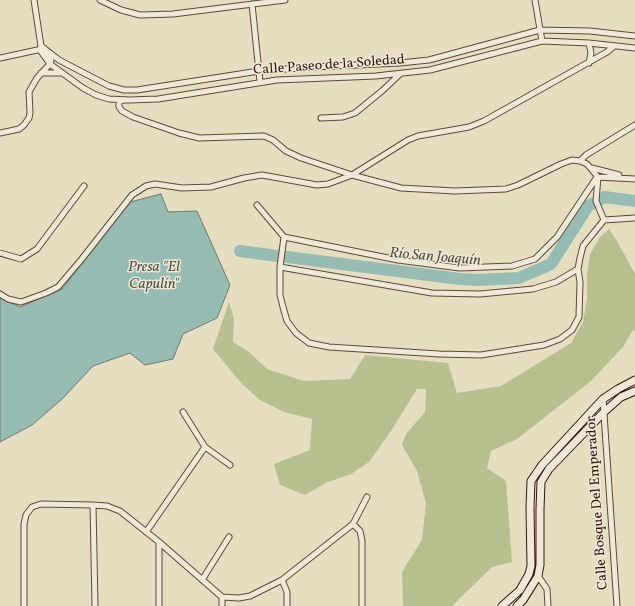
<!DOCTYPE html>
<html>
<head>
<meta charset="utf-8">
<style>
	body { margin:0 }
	canvas { display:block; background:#e6dec1 }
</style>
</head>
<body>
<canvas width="635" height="606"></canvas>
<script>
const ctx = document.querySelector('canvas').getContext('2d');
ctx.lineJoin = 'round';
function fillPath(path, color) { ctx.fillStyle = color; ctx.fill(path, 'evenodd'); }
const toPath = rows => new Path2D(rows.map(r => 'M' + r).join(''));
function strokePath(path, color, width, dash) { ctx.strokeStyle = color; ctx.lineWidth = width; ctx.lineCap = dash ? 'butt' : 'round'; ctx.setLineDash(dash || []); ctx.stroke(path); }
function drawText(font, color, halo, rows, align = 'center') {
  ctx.font = font + ' Vollkorn,serif'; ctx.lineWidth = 3; ctx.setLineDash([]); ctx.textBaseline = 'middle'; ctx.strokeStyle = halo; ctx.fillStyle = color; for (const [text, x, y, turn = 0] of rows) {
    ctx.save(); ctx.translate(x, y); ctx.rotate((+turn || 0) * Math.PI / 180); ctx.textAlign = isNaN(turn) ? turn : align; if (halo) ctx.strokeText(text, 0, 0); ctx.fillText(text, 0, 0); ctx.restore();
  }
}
fillPath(toPath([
	[609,229,617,241,635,274,635,331,633,330,623,347,591,381,517,439,491,451,487,468,506,481,512,562,492,567,452,606,403,606,402,572,422,540,426,503,417,471,402,445,406,434,425,412,426,389,417,389,391,431,369,462,351,474,328,482,305,495,280,485,274,464,310,450,312,419,284,412,260,400,242,384,213,349,229,302,234,319,233,342,249,352,267,369,304,381,350,379,365,355,448,363,457,393,501,386,571,343,583,322,587,299,587,275,590,254,600,237]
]), '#b9c090');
const water = toPath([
	[161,194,168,212,197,211,230,285,217,318,183,334,173,359,145,365,130,353,93,366,62,399,32,425,0,442,0,298,20,307,62,289,130,202,161,194]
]);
fillPath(water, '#96bcb3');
strokePath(water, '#6e7a70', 1);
strokePath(toPath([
	[598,201,604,197,635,201],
	[240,251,277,256],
	[287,257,460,279,478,280,519,278,551,264,588,206,594,203]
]), '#96bcb3', 12);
const street = toPath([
	[34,0,41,46,40,50,50,64,83,88,96,95,109,99,130,100,158,99,277,80,376,76,430,70,542,41,589,43,635,48],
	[100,0,121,10,140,15,173,14,285,0],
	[535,0,542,41],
	[252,4,260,82],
	[41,46,59,60,109,86,124,90,137,90,259,71,312,67,400,63,429,60,540,30,590,31,635,36],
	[0,58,42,49],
	[589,63,591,53,589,43],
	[41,73,62,73],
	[124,100,120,101,119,104,119,107,122,111,133,117,179,133,199,138,264,136,273,140,286,151,301,158,352,175,401,188,455,191,506,189,518,185,561,164,572,160,580,161,587,164,598,177],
	[321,118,343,117,355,113,382,91,400,74],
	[0,133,19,129,24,125,29,118,30,113,29,92,37,78,50,64,51,60,47,51],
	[580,161,586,155,635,125],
	[592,168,619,175],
	[598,177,635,179],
	[257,205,284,237,398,260,460,268,512,266,535,259,557,237,597,177],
	[604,220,635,218],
	[284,237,280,267,280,295,283,307,287,321,296,333,309,343,329,347,439,354,481,355,544,345,560,339,572,330,579,317,580,282,578,269,580,258,583,246,604,220,596,201,598,177],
	[0,253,21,259,37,249,84,186],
	[280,267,432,293,480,294,533,289,556,282,578,269],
	[0,294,8,299,21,302,46,293,58,287,81,260,132,195,146,186,155,184,182,188,211,187,244,178,262,175,317,185,328,184,352,175,408,140,418,136,469,127,484,121,607,52,614,46],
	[603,399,617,606],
	[183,412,205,447,230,465],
	[93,505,95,606],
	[353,524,360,531,362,541,362,606],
	[146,532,205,447],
	[159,542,159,606],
	[538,576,547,589,548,606],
	[202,580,229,537],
	[282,580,287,592,287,606],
	[24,606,24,524,26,515,32,507,41,504,93,505,107,506,120,511,159,542,222,597,239,598,250,596,282,580,353,524,367,497],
	[222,606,222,597]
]);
const secondary = toPath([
	[502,606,520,590,529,574,531,566,530,508,531,481,542,465,603,399,618,389,635,380],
	[517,606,523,600,538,576,540,565,540,509,541,482,549,469,604,412,621,397,635,391]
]);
strokePath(street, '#5f4839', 7);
strokePath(secondary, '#32160c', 9);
strokePath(street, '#efead7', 5);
strokePath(secondary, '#efead7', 7);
drawText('14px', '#32160c', '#efead7', [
	["Calle Paseo de la Soledad",329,66,-4],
	["Calle Bosque Del Emperador",598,503,-94]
]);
drawText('italic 15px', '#555046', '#efead7', [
	["Río San Joaquín",435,258,5],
	["Presa \"El",154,268],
	["Capulín\"",154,285]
]);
</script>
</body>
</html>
